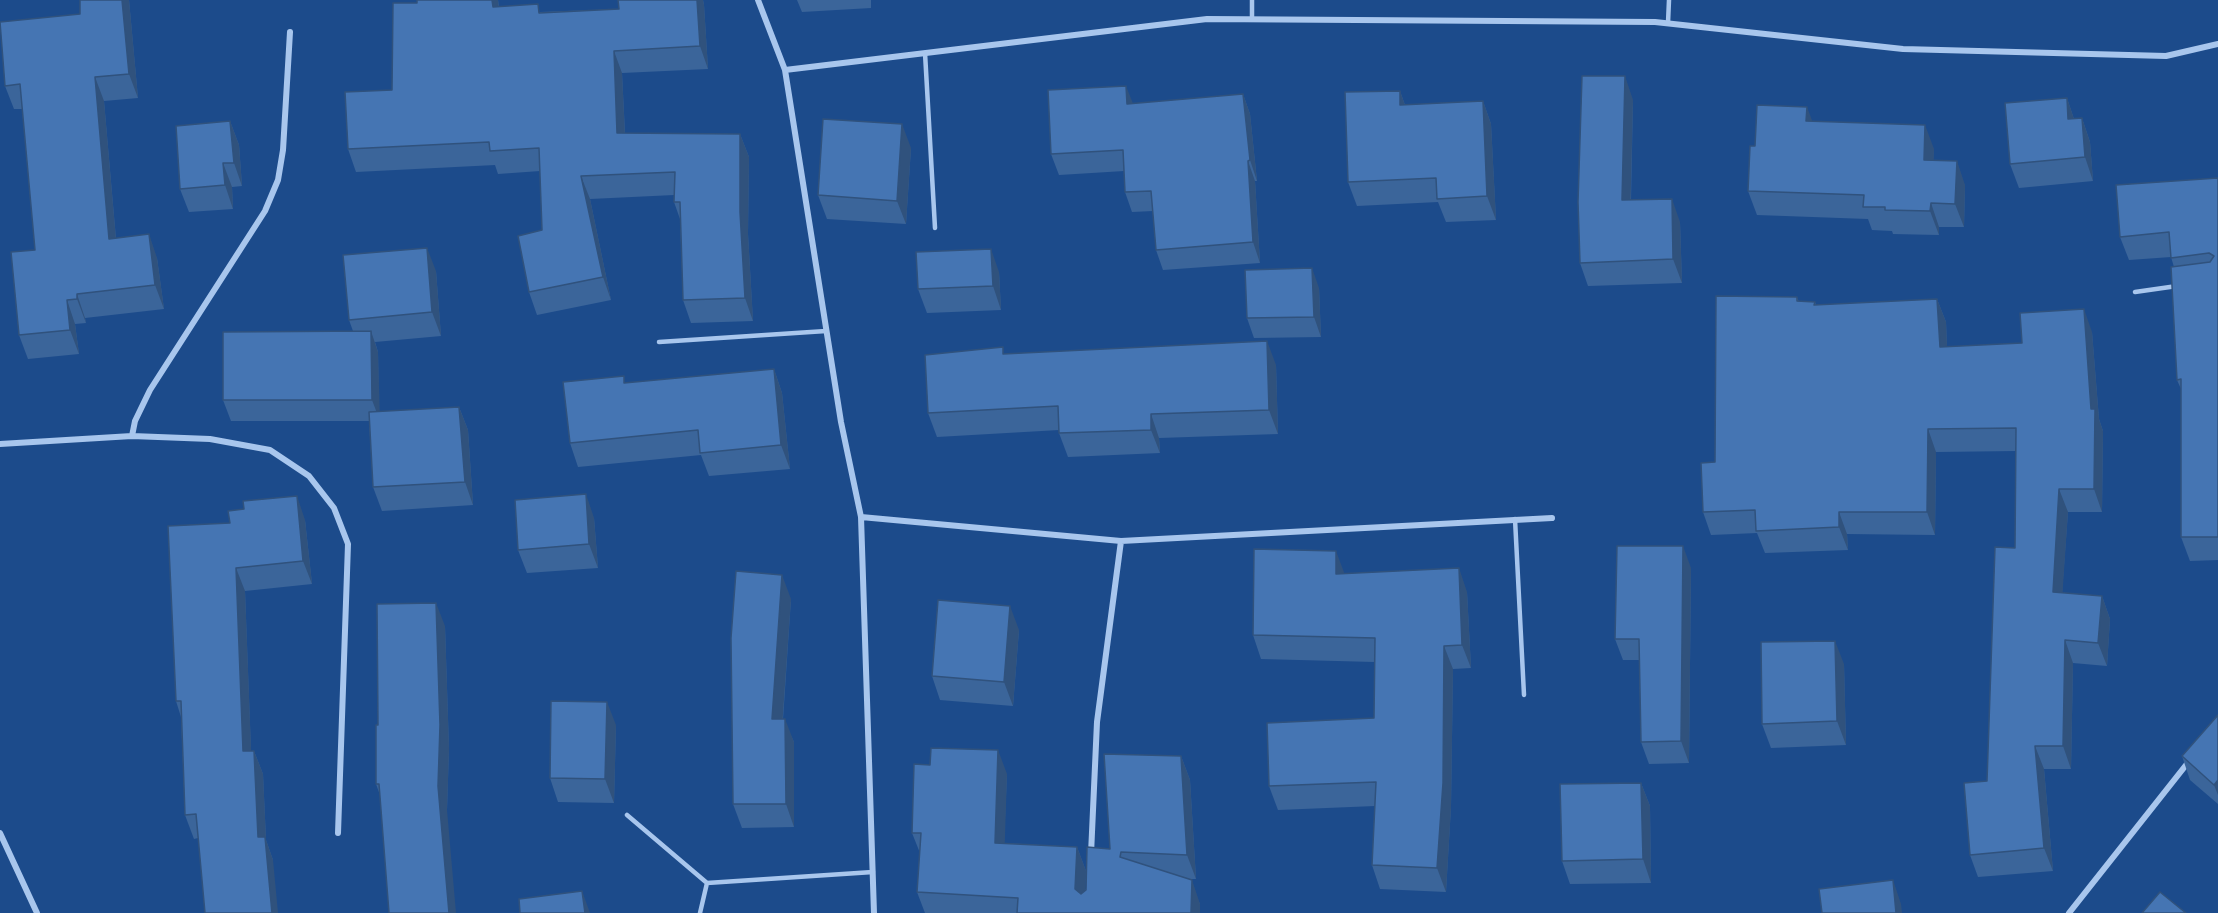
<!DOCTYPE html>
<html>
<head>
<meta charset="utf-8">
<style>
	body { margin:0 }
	canvas { display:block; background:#1c4b8b }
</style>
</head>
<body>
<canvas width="2218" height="913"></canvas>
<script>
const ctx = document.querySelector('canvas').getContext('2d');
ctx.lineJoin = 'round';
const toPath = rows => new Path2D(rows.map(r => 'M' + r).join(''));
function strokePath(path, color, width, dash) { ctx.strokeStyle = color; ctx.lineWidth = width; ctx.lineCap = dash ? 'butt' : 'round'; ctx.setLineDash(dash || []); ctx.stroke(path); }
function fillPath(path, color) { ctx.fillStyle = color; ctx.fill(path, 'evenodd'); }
strokePath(toPath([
	[1252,0,1252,19],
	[1668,23,1669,0],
	[925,53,935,228],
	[2135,292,2177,286],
	[659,342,826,331],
	[1515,519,1524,695],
	[627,815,707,883,873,872],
	[700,913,707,883]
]), '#a8c6ed', 4.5);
strokePath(toPath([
	[758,0,785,70,841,422,861,517,874,913],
	[785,70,1207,19,1655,22,1903,49,2166,56,2218,44],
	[132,436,135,421,150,390,265,211,278,180,283,150,290,32],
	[0,444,132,436,210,439,270,450,309,476,334,508,348,544,338,833],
	[861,517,1121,541,1552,518],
	[0,833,37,913],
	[1091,854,1097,722,1121,541],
	[2069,913,2190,760]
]), '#a8c6ed', 6);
fillPath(toPath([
	[129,0,138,98,104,101,116,239,157,258,164,309,85,318,86,323,75,324,79,354,28,359,19,335,35,250,22,109,14,109,5,86,80,14],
	[417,0,498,0,499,7,540,12,619,9,618,0,703,0,704,5,708,69,622,73,625,133,740,134,749,157,748,234,753,321,691,323,683,300,680,219,674,202,674,195,590,199,611,300,537,315,529,292,542,230,540,171,498,174,495,165,356,172,348,149,392,90,417,3],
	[797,0,871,0,871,8,802,12],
	[1400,91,1405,105,1483,101,1491,124,1496,220,1446,222,1438,202,1357,206,1348,182],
	[1243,94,1250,114,1257,181,1255,181,1260,263,1163,270,1156,250,1153,211,1132,212,1125,192,1124,171,1059,175,1051,154,1133,104],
	[2067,98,2074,119,2082,118,2090,142,2093,181,2019,188,2010,164],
	[1633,100,1631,200,1680,222,1682,283,1588,286,1580,263],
	[230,121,239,145,242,186,232,187,233,209,189,212,180,189],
	[1812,122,1934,149,1933,161,1965,185,1964,227,1939,227,1939,235,1893,234,1892,231,1872,230,1868,219,1757,215,1748,191,1755,146],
	[911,148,906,224,827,219,818,195],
	[2218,178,2218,560,2190,561,2181,537,2181,389,2177,380,2174,267,2171,257,2129,260,2120,237],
	[436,271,441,336,375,342,378,352,379,412,459,407,468,430,473,505,382,511,373,487,369,421,231,421,223,400,353,331,349,320],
	[999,272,1001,310,927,313,918,289],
	[1319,288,1321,337,1254,338,1247,318],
	[1797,297,1799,302,1815,302,1816,305,1937,299,1946,322,1947,347,2022,343,2092,332,2099,419,2103,431,2102,512,2068,512,2062,593,2102,596,2110,619,2107,666,2073,663,2071,769,2044,769,2053,871,1978,877,1970,855,1987,781,2015,548,2016,451,1936,452,1935,535,1847,534,1848,550,1765,553,1757,533,1711,535,1703,512,1715,462],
	[1005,354,1276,365,1278,434,1159,438,1160,453,1068,457,1059,433,1059,430,937,437,928,413],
	[774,369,782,393,790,469,709,476,701,455,578,467,570,443,626,383],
	[594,518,598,568,527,573,518,550],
	[305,520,312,584,245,591,251,751,254,751,263,774,266,840,273,860,198,838,194,839,185,815,181,717,176,701,230,523],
	[1691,568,1689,763,1649,764,1641,742,1639,660,1623,660,1615,639],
	[1344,573,1467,592,1471,668,1453,669,1451,807,1446,892,1380,889,1372,865,1375,806,1278,810,1269,786,1374,718,1375,662,1261,659,1253,635],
	[791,599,783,719,794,742,794,827,742,828,733,804],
	[445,626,449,749,447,810,380,795,376,784,378,725],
	[1019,630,1013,706,940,700,932,676],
	[1844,664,1846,745,1771,748,1762,724],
	[2218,715,2218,804,2190,780,2182,756],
	[616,725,614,803,558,802,550,778],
	[1181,756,1190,780,1196,879,1187,879,1200,904,1200,913,925,913,917,892,920,853,912,833,1007,774,1004,843,1077,847,1086,871,1085,890,1110,849],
	[1641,783,1650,806,1651,883,1570,884,1562,861]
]), '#3b659a');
fillPath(toPath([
	[122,0,129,0,138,98,129,74],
	[492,0,498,0,501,30,493,7],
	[697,0,703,0,704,5,708,69,700,46],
	[614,51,622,73,626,156,617,133],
	[1625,76,1633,100,1630,224,1622,200],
	[95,77,104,101,118,263,109,239],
	[1126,86,1134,106,1127,104],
	[1400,91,1408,114,1400,105],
	[1243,94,1250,114,1257,181,1250,160],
	[2067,98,2075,122,2068,119],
	[1483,101,1491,124,1496,220,1487,196],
	[1807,107,1816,131,1806,121],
	[2082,118,2090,142,2093,181,2085,157],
	[230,121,239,145,242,186,234,163],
	[902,124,911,148,906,224,897,201],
	[1925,125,1934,149,1933,184,1924,160],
	[740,134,749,157,748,234,753,321,745,298,740,212],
	[1248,161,1255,181,1260,263,1253,242],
	[1957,161,1965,185,1964,227,1955,204],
	[223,163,232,187,233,209,225,185],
	[581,176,590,199,611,300,603,277],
	[1672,199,1680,222,1682,283,1673,259],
	[1931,203,1939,227,1939,235,1930,211],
	[149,234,157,258,164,309,155,285],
	[427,248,436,271,441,336,432,312],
	[991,249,999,272,1001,310,993,286],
	[1312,268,1319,288,1321,337,1314,317],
	[77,294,85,318,86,323,77,299],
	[1937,299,1946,322,1948,370,1940,347],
	[67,300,75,324,79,354,70,330],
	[2084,309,2092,332,2099,419,2103,431,2102,512,2094,489,2091,409],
	[371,331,378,352,380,421,372,400],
	[1267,341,1276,365,1278,434,1269,410],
	[774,369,782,393,790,469,781,445],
	[459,407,468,430,473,505,465,482],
	[1151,414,1159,438,1160,453,1151,430],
	[1928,429,1936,452,1935,535,1927,512],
	[2059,489,2068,512,2061,615,2053,592],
	[586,494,594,518,598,568,589,544],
	[297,496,305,520,312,584,303,561],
	[1839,512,1847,534,1848,550,1839,527],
	[1683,546,1691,568,1689,763,1681,741],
	[1336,551,1345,575,1336,574],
	[236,568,245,591,252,775,243,751],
	[1459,568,1467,592,1471,668,1462,645],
	[782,575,791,599,781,742,772,719],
	[2102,596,2110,619,2107,666,2098,643],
	[436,603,445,626,449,749,447,810,456,913,449,913,438,786],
	[1010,606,1019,630,1013,706,1004,682],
	[2065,640,2073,663,2071,769,2063,746],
	[1835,641,1844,664,1846,745,1837,721],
	[1444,646,1453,669,1451,807,1446,892,1437,868],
	[607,702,616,725,614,803,605,779],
	[785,719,794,742,794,827,786,804],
	[2035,746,2044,769,2053,871,2044,848],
	[998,750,1007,774,1004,866,995,843],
	[254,751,263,774,266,840,273,860,278,913,272,913,258,837],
	[1181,756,1190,780,1196,879,1187,855],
	[2218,780,2218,795,2214,785],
	[1641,783,1650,806,1651,883,1643,859],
	[1077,847,1086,871,1084,913,1075,889],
	[1192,880,1200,904,1200,913,1191,913],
	[1893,880,1901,904,1902,913,1896,913],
	[582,891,590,913,585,913]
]), '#30527d');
const building = toPath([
	[80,0,122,0,129,74,95,77,109,239,149,234,155,285,77,294,77,299,67,300,70,330,19,335,11,252,35,250,20,84,5,86,0,22,80,14,80,0],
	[417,0,492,0,493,7,538,4,539,13,619,9,618,0,697,0,700,46,614,51,617,133,740,134,740,212,745,298,683,300,680,202,674,202,675,172,581,176,603,277,529,292,518,236,542,230,539,148,490,151,489,142,348,149,345,92,392,90,393,3,417,3,417,0],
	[1582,76,1625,76,1622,200,1672,199,1673,259,1580,263,1578,202,1582,76],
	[1126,86,1127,104,1243,94,1250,160,1248,161,1253,242,1156,250,1151,191,1125,192,1123,150,1051,154,1048,90,1126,86],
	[1400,91,1400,105,1483,101,1487,196,1437,199,1436,178,1348,182,1345,92,1400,91],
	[2067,98,2068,119,2082,118,2085,157,2010,164,2005,103,2067,98],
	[1757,105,1807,107,1806,121,1925,125,1924,160,1957,161,1955,204,1931,203,1930,211,1885,210,1885,207,1863,207,1864,195,1748,191,1750,146,1755,146,1757,105],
	[823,119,902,124,897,201,818,195,823,119],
	[230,121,234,163,223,163,225,185,180,189,176,126,230,121],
	[2218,178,2218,537,2181,537,2181,379,2177,380,2171,267,2210,262,2214,256,2209,253,2171,258,2169,232,2120,237,2116,185,2218,178],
	[427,248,432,312,349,320,343,255,427,248],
	[991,249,993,286,918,289,916,252,991,249],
	[1312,268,1314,317,1247,318,1245,270,1312,268],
	[1716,296,1797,297,1797,301,1815,302,1814,305,1937,299,1940,347,2022,343,2020,313,2084,309,2091,409,2095,409,2094,489,2059,489,2053,592,2102,596,2098,643,2065,640,2063,746,2035,746,2044,848,1970,855,1964,783,1987,781,1995,547,2015,548,2016,428,1928,429,1927,512,1839,512,1839,527,1756,531,1755,510,1703,512,1701,463,1715,462,1716,296],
	[371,331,372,400,223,400,223,332,371,331],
	[1267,341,1269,410,1151,414,1151,430,1059,433,1058,406,928,413,925,355,1003,347,1003,354,1267,341],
	[774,369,781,445,700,453,698,430,570,443,563,382,624,376,624,383,774,369],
	[459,407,465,482,373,487,369,412,459,407],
	[586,494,589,544,518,550,515,500,586,494],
	[297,496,303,561,236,568,243,751,254,751,258,837,265,837,272,913,205,913,196,814,185,815,181,701,176,701,168,526,230,523,228,511,244,509,243,501,297,496],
	[1617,546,1683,546,1681,741,1641,742,1639,639,1615,639,1617,546],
	[1254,549,1336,551,1336,574,1459,568,1462,645,1444,646,1443,783,1437,868,1372,865,1376,782,1269,786,1267,723,1374,718,1375,638,1253,635,1254,549],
	[736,571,782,575,772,719,785,719,786,804,733,804,731,638,736,571],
	[938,600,1010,606,1004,682,932,676,938,600],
	[436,603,440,725,438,786,449,913,389,913,379,784,376,784,376,725,378,725,377,604,436,603],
	[1835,641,1837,721,1762,724,1761,642,1835,641],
	[551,701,607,702,605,779,550,778,551,701],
	[2218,715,2218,780,2214,785,2182,756,2218,715],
	[931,748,998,750,995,843,1077,847,1075,889,1081,894,1086,890,1087,847,1110,849,1104,754,1181,756,1187,855,1121,852,1120,857,1192,880,1191,913,1017,913,1018,898,917,892,921,833,912,833,914,764,930,765,931,748],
	[1641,783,1643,859,1562,861,1560,784,1641,783],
	[1893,880,1896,913,1822,913,1819,889,1893,880],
	[582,891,585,913,520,913,519,899,582,891],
	[2160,892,2186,913,2142,913,2160,892]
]);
fillPath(building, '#4575b3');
strokePath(building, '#30527d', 1.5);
</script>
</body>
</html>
